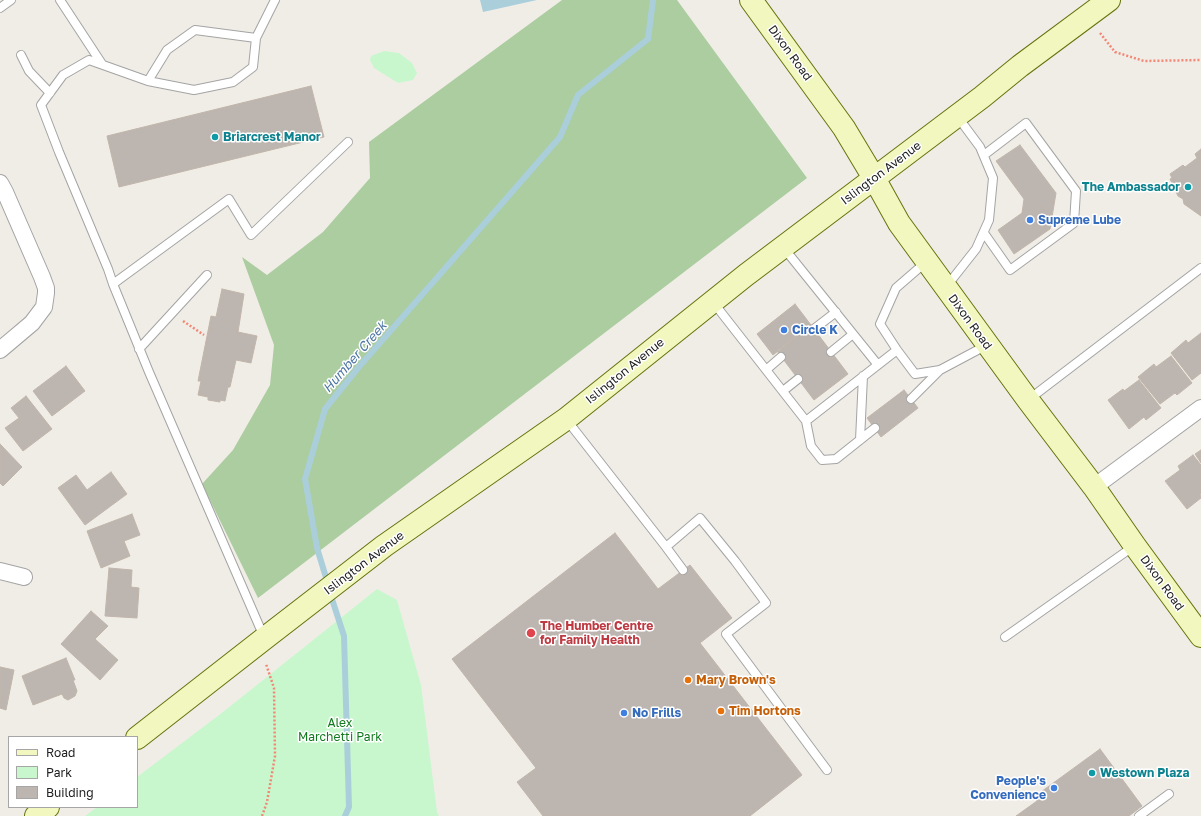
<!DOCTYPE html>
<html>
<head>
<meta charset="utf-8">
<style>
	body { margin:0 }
	#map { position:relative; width:1201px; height:816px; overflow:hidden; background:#f0ede7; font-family:"Golos Text",sans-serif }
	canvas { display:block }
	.legend { position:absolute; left:8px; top:736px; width:130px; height:72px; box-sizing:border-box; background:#fff; border:1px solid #a6a6a6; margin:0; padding:5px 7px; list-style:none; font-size:12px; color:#202020 }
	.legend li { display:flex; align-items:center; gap:8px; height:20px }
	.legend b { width:20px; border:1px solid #a6a6a6 }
</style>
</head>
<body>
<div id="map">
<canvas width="1201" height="816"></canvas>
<ul class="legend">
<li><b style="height:5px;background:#f2f6bf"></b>Road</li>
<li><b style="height:11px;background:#c8f7cd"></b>Park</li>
<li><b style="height:11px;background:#bdb6b0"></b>Building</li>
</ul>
</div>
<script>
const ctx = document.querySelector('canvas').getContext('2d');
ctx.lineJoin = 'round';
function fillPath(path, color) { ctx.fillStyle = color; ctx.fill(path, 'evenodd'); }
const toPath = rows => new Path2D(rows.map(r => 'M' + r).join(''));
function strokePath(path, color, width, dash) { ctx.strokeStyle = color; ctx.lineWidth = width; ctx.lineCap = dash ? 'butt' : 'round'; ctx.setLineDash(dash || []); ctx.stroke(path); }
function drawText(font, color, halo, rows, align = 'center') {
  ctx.font = font + ' "Golos Text",sans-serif'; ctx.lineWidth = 3; ctx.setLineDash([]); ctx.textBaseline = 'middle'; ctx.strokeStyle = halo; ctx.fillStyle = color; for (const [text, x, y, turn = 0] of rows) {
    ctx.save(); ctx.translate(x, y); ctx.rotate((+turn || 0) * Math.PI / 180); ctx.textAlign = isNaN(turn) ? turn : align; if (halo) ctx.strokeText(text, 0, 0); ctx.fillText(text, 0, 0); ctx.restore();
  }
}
fillPath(toPath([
	[562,0,677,0,807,178,258,598,202,484,233,450,270,385,274,345,242,257,267,275,323,232,370,178,369,142]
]), '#abcd9f');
fillPath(toPath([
	[384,51,399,53,412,63,417,73,413,80,398,83,374,68,370,60,371,56],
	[377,589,397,600,421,685,437,812,439,816,85,816,97,807,137,807,137,777,223,712]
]), '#c8f7cd');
fillPath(toPath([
	[480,0,537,0,483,12]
]), '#aacfdb');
strokePath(toPath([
	[328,584,317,548,305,479,325,409,358,368,560,137,578,95,648,39,653,0],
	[330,593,344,636,349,807,345,816]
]), '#aacfdb', 6);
const building = toPath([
	[311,86,324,137,119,187,107,136,311,86],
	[1020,145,1056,193,1050,229,1014,254,998,230,1022,213,1024,199,996,161,1020,145],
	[1201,149,1201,216,1184,204,1183,199,1178,196,1170,179,1172,178,1170,174,1183,165,1185,167,1197,158,1195,154,1201,149],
	[222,289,244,294,238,332,257,336,251,363,236,360,230,387,228,387,225,401,220,400,220,402,208,400,208,397,198,395,201,381,198,381,211,316,216,317,222,289],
	[795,304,811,325,773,355,757,334,795,304],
	[811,325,848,374,814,400,777,351,811,325],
	[1201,333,1201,373,1192,380,1171,353,1186,340,1188,343,1201,333],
	[1171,356,1192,383,1177,395,1175,393,1160,404,1138,377,1154,364,1156,367,1171,356],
	[66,366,85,391,52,416,33,391,66,366],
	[1139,380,1161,408,1146,420,1144,417,1129,429,1108,400,1123,389,1124,391,1139,380],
	[904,390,918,408,881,437,867,418,904,390],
	[26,396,52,429,23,451,5,428,19,418,11,408,26,396],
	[0,444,22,467,3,486,0,483,0,444],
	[1201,450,1201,463,1195,454,1201,450],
	[1193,455,1201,465,1201,493,1200,494,1201,498,1187,509,1165,481,1180,470,1178,466,1193,455],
	[111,472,127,494,85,525,58,488,76,475,87,490,111,472],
	[132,514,140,535,124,541,130,556,101,568,87,531,132,514],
	[615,533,658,589,690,565,732,618,700,643,802,775,750,816,543,816,517,782,536,768,452,659,615,533],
	[109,568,132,570,131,587,139,588,137,618,105,616,109,568],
	[91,611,108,626,95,639,118,660,100,680,61,644,91,611],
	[66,658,75,680,73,680,77,691,75,696,68,700,64,698,62,694,33,705,22,676,66,658],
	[0,667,14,670,6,710,0,708,0,667],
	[1100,749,1142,806,1129,816,1016,816,1037,801,1034,797,1100,749]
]);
fillPath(building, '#bdb6b0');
strokePath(building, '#c1b5aa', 1);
const service = toPath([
	[60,0,102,64],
	[0,8,11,0],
	[21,55,29,71,50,93],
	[148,81,194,90,233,82,253,67,256,38],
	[984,155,1026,123,1076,191,1074,223,1010,270,984,233],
	[783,247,878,365],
	[926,262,896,288,880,324,897,350,915,374,940,370,987,345],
	[113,284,229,199,251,235,348,142],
	[946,287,976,249,989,220,993,178,980,147,957,116],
	[713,302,806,421,897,350],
	[814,329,836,312],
	[139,349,207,275],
	[831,352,853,334],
	[766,370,781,357],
	[783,391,798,379],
	[911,399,940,370],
	[1028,400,1201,268],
	[566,419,666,547,700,518,735,561,766,603,726,634,827,770],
	[806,421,811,446,822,460,836,459,875,428],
	[860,440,863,376],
	[666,547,683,570],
	[264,637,149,372,113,284,108,269,59,152,41,105,63,75,89,60,148,81,167,50,195,30,256,38,275,0],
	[1005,637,1134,546],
	[1139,816,1169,794]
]);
const minor = toPath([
	[0,183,5,192,42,277,46,288,46,293,44,307,32,323,0,350],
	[1094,487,1201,408],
	[0,571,24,577]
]);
const secondary = toPath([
	[751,0,844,128,874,178,899,223,1028,400,1094,487,1135,546,1201,636],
	[137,738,265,638,384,546,566,419,746,275,982,97,1020,66,1109,0],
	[36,816,48,807]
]);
strokePath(service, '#a4a4a4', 10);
strokePath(minor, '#a4a4a4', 18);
strokePath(secondary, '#65730c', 24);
strokePath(toPath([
	[1100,33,1115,52,1144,61,1201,60],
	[183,321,204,335],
	[262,816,267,802,275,756,274,688,266,664]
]), '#f28776', 2.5, [2, 2]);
strokePath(service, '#fff', 8);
strokePath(minor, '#fff', 16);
strokePath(secondary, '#f2f6bf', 22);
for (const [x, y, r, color] of [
	[215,137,4,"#0f9aa8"],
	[1188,187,4,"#0f9aa8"],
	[1030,220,4,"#3f7fe0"],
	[784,330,4,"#3f7fe0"],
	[531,633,5,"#e0444e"],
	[688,680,4,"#e8710a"],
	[721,711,4,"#e8710a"],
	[624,713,4,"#3f7fe0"],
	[1092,773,4,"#0f9aa8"],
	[1054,788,4,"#3f7fe0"]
]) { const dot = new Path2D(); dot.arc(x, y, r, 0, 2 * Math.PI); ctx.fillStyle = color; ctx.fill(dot); strokePath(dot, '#fff', 1.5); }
drawText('12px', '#202020', '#fff', [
	["Dixon Road",790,53,54],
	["Islington Avenue",881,173,-37],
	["Dixon Road",970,322,54],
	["Islington Avenue",625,371,-39],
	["Islington Avenue",364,563,-37],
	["Dixon Road",1162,583,54]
]);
drawText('bold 12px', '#0d838f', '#fff', [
	["Briarcrest Manor",223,137],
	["The Ambassador",1180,187,"right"],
	["Westown Plaza",1100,773]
], 'left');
drawText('bold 12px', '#366cbe', '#fff', [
	["Supreme Lube",1038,220],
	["Circle K",792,330],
	["No Frills",632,713],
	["People's",1046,781,"right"],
	["Convenience",1046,795,"right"]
], 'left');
drawText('bold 12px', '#be3a42', '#fff', [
	["The Humber Centre",540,626],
	["for Family Health",540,640]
], 'left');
drawText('bold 12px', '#c56008', '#fff', [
	["Mary Brown's",696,680],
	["Tim Hortons",729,711]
], 'left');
drawText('12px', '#127a1e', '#fff', [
	["Alex",340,723],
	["Marchetti Park",340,737]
]);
drawText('italic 13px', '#4e77a3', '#fff', [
	["Humber Creek",355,357,-49]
]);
</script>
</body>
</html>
